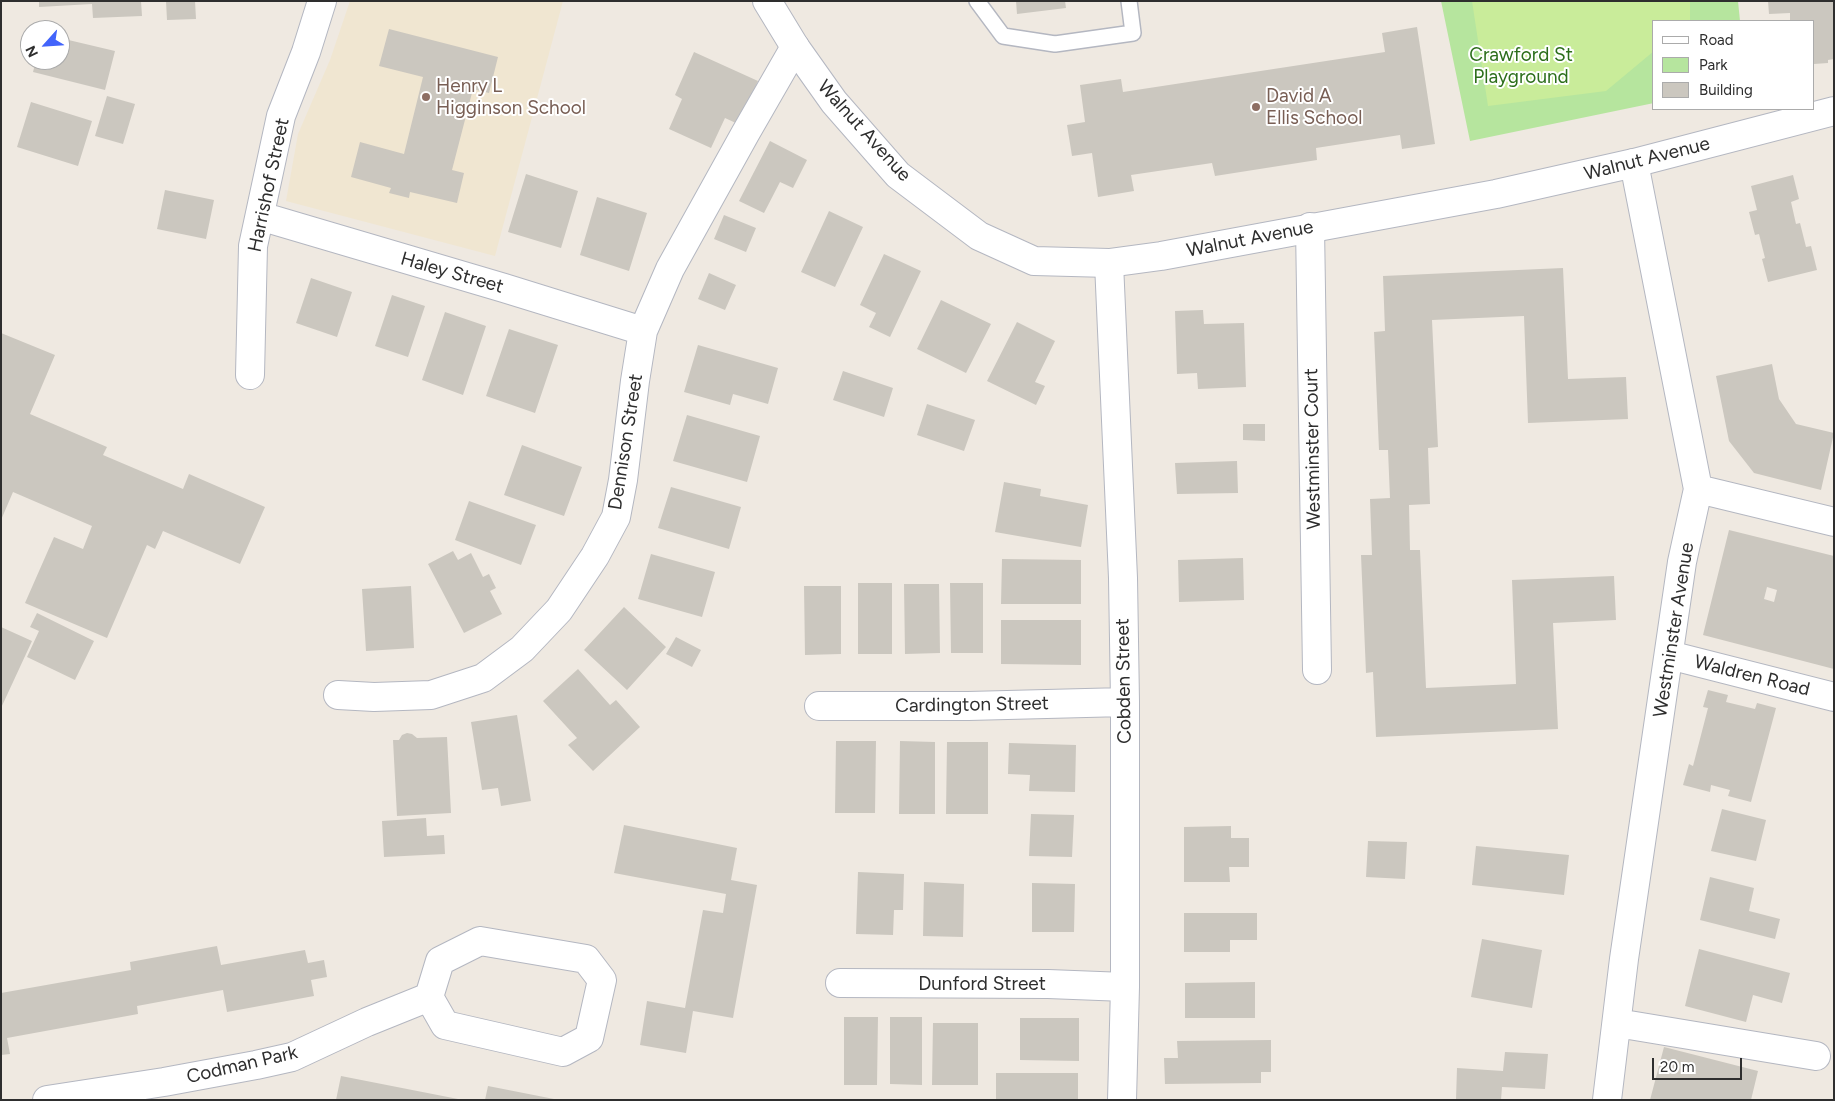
<!DOCTYPE html>
<html>
<head>
<meta charset="utf-8">
<style>
	body { margin:0 }
	#map { position:relative; width:1835px; height:1101px; overflow:hidden; background:#efe9e1; font-family:Figtree,sans-serif }
	canvas { display:block }
	.frame { position:absolute; inset:0; border:2px solid #2e2e2e; pointer-events:none }
	.legend { position:absolute; left:1652px; top:20px; width:162px; height:90px; box-sizing:border-box; background:#fff; border:1px solid #ababab; margin:0; padding:6px 9px; list-style:none; font-size:15px; color:#2e2e2e }
	.legend li { display:flex; align-items:center; gap:10px; height:25px }
	.legend b { width:25px; border:1px solid #ababab }
	.north { position:absolute; left:20px; top:20px; width:50px; height:50px; box-sizing:border-box; background:#fff; border:1px solid #ababab; border-radius:50%; rotate:244deg; font-size:14px; font-weight:700; line-height:20px; text-align:center; color:#2e2e2e }
	.north::after { content:''; display:block; margin:auto; width:18px; height:22px; background:#4264fb; clip-path:polygon(50% 0,100% 100%,50% 72%,0 100%) }
	.scale { position:absolute; left:1652px; top:1058px; width:90px; height:22px; box-sizing:border-box; border:2px solid #2e2e2e; border-top:0; padding-left:6px; font-size:15px; line-height:18px; white-space:nowrap; color:#2e2e2e; -webkit-text-stroke:4px #fff; paint-order:stroke }
</style>
</head>
<body>
<div id="map">
<canvas width="1835" height="1101"></canvas>
<div class="frame"></div>
<ul class="legend">
<li><b style="height:6px;background:#fff"></b>Road</li>
<li><b style="height:14px;background:#b6e59e"></b>Park</li>
<li><b style="height:14px;background:#cbc7bf"></b>Building</li>
</ul>
<div class="north">N</div>
<div class="scale">20 m</div>
</div>
<script>
const ctx = document.querySelector('canvas').getContext('2d');
ctx.lineJoin = 'round';
function fillPath(path, color) { ctx.fillStyle = color; ctx.fill(path, 'evenodd'); }
const toPath = rows => new Path2D(rows.map(r => 'M' + r).join(''));
function strokePath(path, color, width, dash) { ctx.strokeStyle = color; ctx.lineWidth = width; ctx.lineCap = dash ? 'butt' : 'round'; ctx.setLineDash(dash || []); ctx.stroke(path); }
function drawText(font, color, halo, rows, align = 'center') {
  ctx.font = font + ' Figtree,sans-serif'; ctx.lineWidth = 4; ctx.setLineDash([]); ctx.textBaseline = 'middle'; ctx.strokeStyle = halo; ctx.fillStyle = color; for (const [text, x, y, turn = 0] of rows) {
    ctx.save(); ctx.translate(x, y); ctx.rotate((+turn || 0) * Math.PI / 180); ctx.textAlign = isNaN(turn) ? turn : align; if (halo) ctx.strokeText(text, 0, 0); ctx.fillText(text, 0, 0); ctx.restore();
  }
}
fillPath(toPath([
	[350,1,563,1,495,256,286,201,298,134,330,60]
]), '#f0e6d1');
fillPath(toPath([
	[1441,1,1738,1,1740,21,1654,21,1654,103,1470,141]
]), '#b6e59e');
fillPath(toPath([
	[1472,1,1690,1,1690,20,1654,21,1654,51,1606,91,1488,106]
]), '#c9ec9a');
fillPath(toPath([
	[39,1,141,1,142,16,93,18,92,4,39,7],
	[166,1,195,1,196,19,167,20],
	[1016,1,1065,1,1066,8,1017,14],
	[1768,1,1834,1,1834,59,1828,60,1828,63,1814,64,1814,21,1790,21,1790,13,1769,14],
	[1417,27,1435,144,1402,149,1400,135,1316,148,1317,160,1215,176,1212,163,1131,175,1134,191,1098,197,1092,153,1072,156,1067,125,1085,122,1080,85,1121,79,1123,92,1385,52,1382,33],
	[389,29,498,57,489,93,473,89,452,170,464,173,457,203,410,192,409,198,389,193,391,188,351,177,360,142,404,154,423,77,379,66],
	[60,38,115,51,105,90,33,72,36,60,60,60],
	[694,52,758,81,738,124,725,118,711,148,669,129,682,99,675,95],
	[107,96,135,104,123,144,95,136],
	[31,102,92,121,78,166,17,147],
	[770,141,807,160,793,188,780,182,764,213,739,201],
	[526,174,578,191,561,248,508,232],
	[1793,175,1799,199,1791,202,1796,224,1800,223,1806,247,1811,246,1817,270,1768,282,1762,259,1765,258,1759,234,1755,235,1749,212,1757,210,1751,186],
	[165,190,214,200,206,239,157,229],
	[597,197,647,213,629,271,580,255],
	[829,211,863,227,835,287,801,272],
	[724,215,756,228,746,252,714,239],
	[884,254,921,271,890,337,869,327,876,313,860,305],
	[1563,268,1568,379,1626,377,1628,419,1528,423,1524,316,1432,320,1438,447,1428,448,1430,504,1409,505,1410,550,1420,550,1426,688,1516,684,1512,580,1614,576,1616,620,1553,623,1558,729,1376,737,1373,672,1366,673,1361,555,1372,555,1370,499,1390,498,1388,450,1379,450,1374,332,1385,331,1383,276],
	[709,273,736,285,725,310,698,299],
	[311,278,352,292,337,337,296,323],
	[392,295,425,306,408,357,375,346],
	[941,300,991,324,966,373,917,349],
	[1203,310,1204,324,1244,323,1246,387,1198,389,1197,373,1177,374,1175,311],
	[445,312,486,326,463,395,422,380],
	[1017,322,1055,341,1035,382,1045,386,1036,405,987,381],
	[509,329,558,345,535,413,486,396],
	[1,333,55,355,30,414,107,447,103,455,183,489,189,474,265,507,240,564,163,531,155,549,147,545,107,638,25,603,54,537,83,549,92,526,13,492,1,520],
	[698,345,778,368,768,404,733,394,730,405,684,392],
	[1772,364,1779,399,1796,424,1834,433,1821,490,1754,473,1729,441,1716,376],
	[843,371,893,388,884,417,833,400],
	[927,404,975,420,964,451,917,435],
	[687,415,760,436,747,482,673,461],
	[1243,424,1265,424,1265,441,1243,440],
	[522,445,582,467,564,516,504,495],
	[1237,461,1238,493,1177,494,1175,463],
	[1004,482,1041,489,1040,496,1088,505,1081,547,995,532],
	[671,487,741,507,729,549,658,528],
	[469,501,536,525,521,565,455,540],
	[1729,530,1834,556,1834,669,1703,635],
	[1767,587,1777,590,1774,602,1764,599],
	[453,551,458,560,471,553,483,577,489,574,496,588,490,591,502,614,464,633,428,564],
	[651,554,715,572,702,617,638,599],
	[1243,558,1244,600,1179,602,1178,560],
	[1002,559,1081,560,1081,604,1001,604],
	[858,583,892,583,892,654,858,654],
	[950,583,983,583,983,653,951,653],
	[904,584,939,584,940,653,905,654],
	[411,586,414,648,366,651,362,589],
	[804,586,841,586,841,654,805,655],
	[624,607,666,647,627,690,584,650],
	[37,613,94,641,75,680,27,657,39,631,30,627],
	[1001,620,1081,620,1081,665,1001,664],
	[1,627,32,641,1,708],
	[676,637,701,650,692,667,666,654],
	[578,669,610,705,616,700,640,727,593,771,568,745,577,738,543,701],
	[1708,690,1728,695,1726,702,1755,709,1757,703,1776,708,1751,802,1728,796,1730,790,1711,785,1710,792,1683,785,1689,764,1693,766,1708,708,1703,707],
	[517,715,531,801,501,806,498,788,482,790,471,722],
	[407,733,412,734,417,738,447,737,451,813,397,816,393,740,399,740,402,735],
	[836,741,876,741,875,813,835,813],
	[900,741,935,742,935,814,899,814],
	[947,742,988,742,988,814,946,814],
	[1009,743,1076,745,1075,792,1029,791,1030,775,1008,774],
	[1722,809,1766,820,1756,861,1711,851],
	[1031,814,1074,815,1072,857,1029,856],
	[426,818,427,836,444,835,445,854,384,857,382,821],
	[624,825,737,848,731,880,757,885,733,1018,693,1011,686,1053,640,1045,647,1001,685,1008,703,910,723,913,726,894,614,873],
	[1231,826,1231,838,1249,838,1249,867,1229,867,1230,882,1184,882,1184,827],
	[1368,841,1407,842,1405,879,1366,877],
	[1476,846,1569,855,1564,895,1472,885],
	[858,872,904,874,903,910,894,910,893,935,856,934],
	[1710,877,1754,888,1749,911,1780,919,1775,939,1700,920],
	[924,882,964,884,963,937,923,936],
	[1032,883,1075,884,1074,932,1032,932],
	[1184,913,1257,913,1257,940,1230,940,1230,952,1184,952],
	[1482,939,1542,950,1532,1008,1471,997],
	[217,946,221,965,305,950,308,963,324,960,327,977,311,980,314,996,227,1012,223,990,137,1006,138,1014,7,1038,10,1054,1,1055,1,993,131,970,130,962],
	[1699,949,1790,973,1782,1003,1753,995,1746,1022,1685,1006],
	[1255,982,1255,1018,1185,1018,1185,983],
	[844,1017,878,1017,877,1085,844,1085],
	[890,1017,922,1017,922,1085,890,1084],
	[1020,1018,1079,1018,1079,1061,1020,1060],
	[933,1023,978,1023,978,1085,932,1085],
	[1271,1040,1271,1072,1261,1072,1261,1083,1165,1084,1164,1058,1178,1058,1177,1041],
	[1664,1047,1758,1071,1751,1100,1650,1100],
	[1505,1052,1548,1054,1545,1089,1502,1087,1501,1100,1456,1100,1457,1068,1503,1071],
	[996,1073,1078,1073,1078,1100,996,1100],
	[341,1076,458,1099,458,1100,336,1100],
	[488,1086,554,1099,554,1100,485,1100]
]), '#cbc7bf');
const lane = toPath([
	[977,1,1003,36,1055,44,1133,33,1129,1]
]);
const street = toPath([
	[260,216,504,288,643,331],
	[1310,227,1317,670],
	[1109,263,1123,578,1125,702,1125,987,1122,1100],
	[250,375,253,246,281,116,306,52,322,1],
	[1698,489,1834,522],
	[1669,655,1834,697],
	[338,695,374,697,431,695,483,678,522,649,559,610,595,556,616,517,623,480,635,381,643,331,670,269,745,134,795,47],
	[819,706,968,706,1125,702],
	[480,941,586,959,602,980,589,1038,563,1052,445,1025,429,997,440,961,480,941],
	[840,983,1048,984,1125,987],
	[1617,1023,1816,1056],
	[47,1100,164,1082,256,1065,292,1057,367,1022,429,997],
	[1607,1100,1624,959,1682,562,1698,489,1634,163]
]);
const secondary = toPath([
	[767,1,795,47,834,102,898,175,979,236,1034,261,1109,263,1161,256,1496,194,1634,163,1834,111]
]);
strokePath(lane, '#b4b7c1', 18);
strokePath(street, '#b4b7c1', 30);
strokePath(secondary, '#b4b7c1', 30);
strokePath(lane, '#fff', 15);
strokePath(street, '#fff', 28);
strokePath(secondary, '#fff', 28);
for (const [x, y, r, color] of [
	[426,97,5,"#8d6e63"],
	[1256,107,5,"#8d6e63"]
]) { const dot = new Path2D(); dot.arc(x, y, r, 0, 2 * Math.PI); ctx.fillStyle = color; ctx.fill(dot); strokePath(dot, '#fff', 2); }
drawText('19px', '#2c6e1b', '#fff', [
	["Crawford St",1521,55],
	["Playground",1521,77]
]);
drawText('19px', '#785e54', '#fff', [
	["Henry L",436,86],
	["Higginson School",436,108],
	["David A",1266,96],
	["Ellis School",1266,118]
], 'left');
drawText('19px', '#2e2e2e', '#fff', [
	["Walnut Avenue",864,131,48],
	["Walnut Avenue",1647,159,-14],
	["Harrishof Street",269,185,-78],
	["Walnut Avenue",1250,239,-11],
	["Haley Street",452,273,16],
	["Dennison Street",626,442,-81],
	["Westminster Court",1313,449,-91],
	["Westminster Avenue",1674,630,-81],
	["Waldren Road",1752,676,14],
	["Cobden Street",1124,681,-91],
	["Cardington Street",972,705,-1],
	["Dunford Street",982,984],
	["Codman Park",242,1065,-13]
]);
</script>
</body>
</html>
